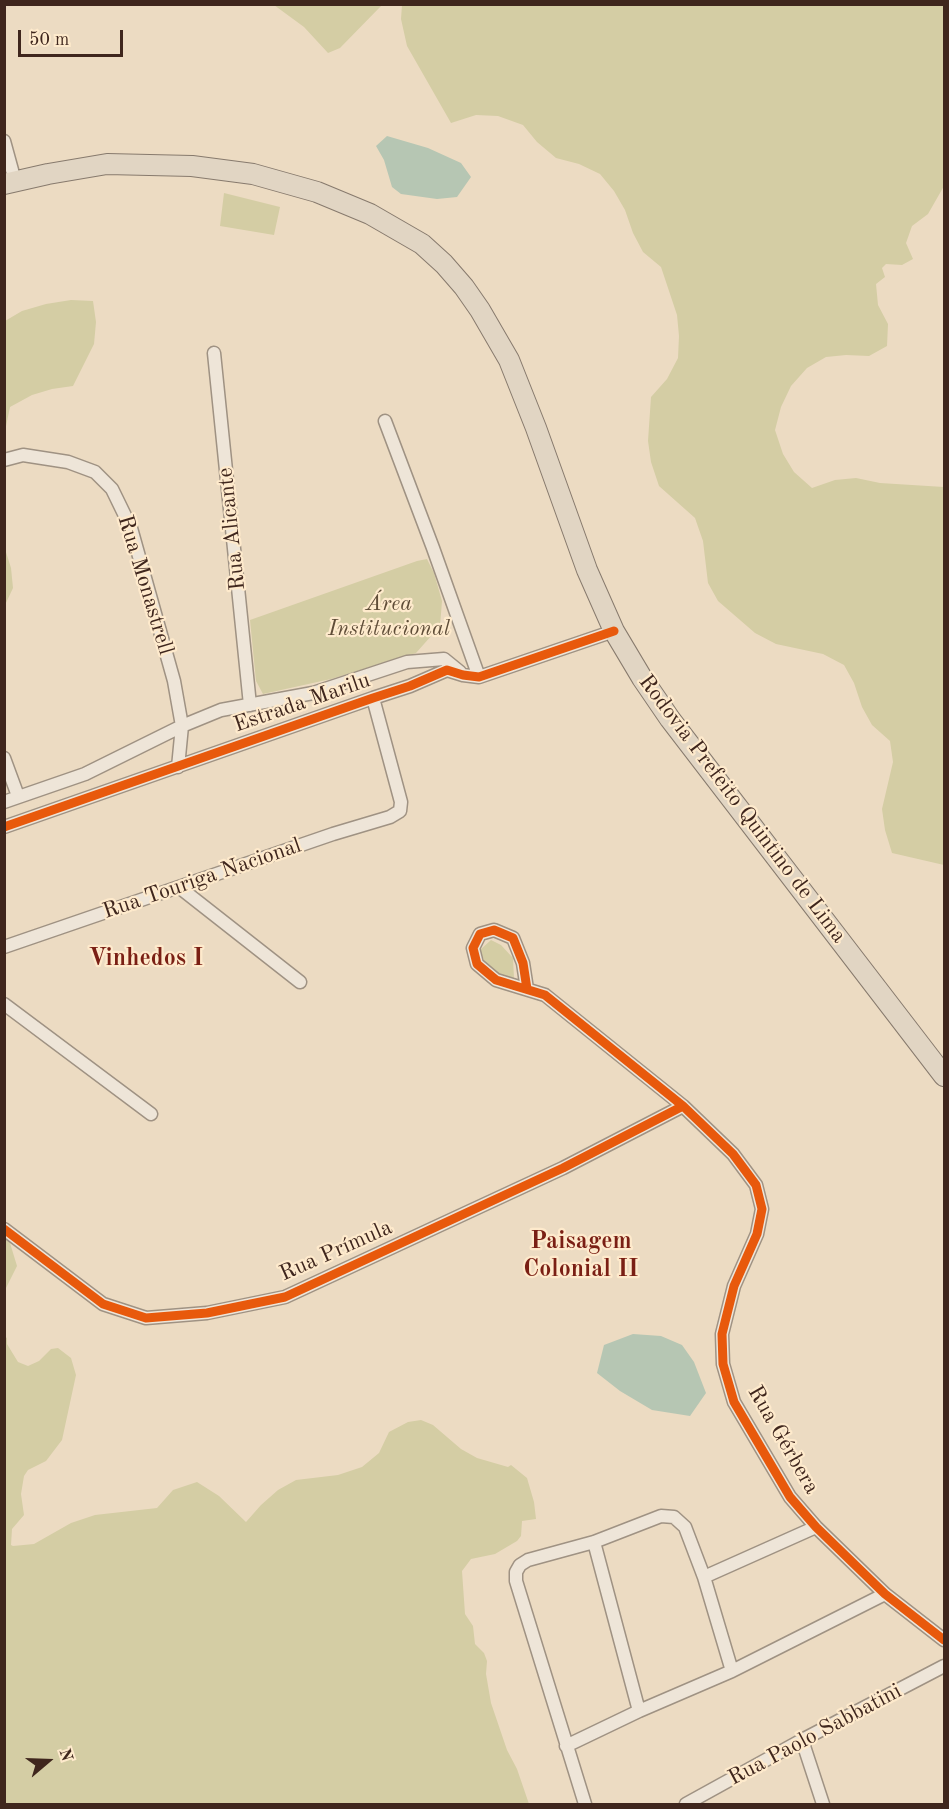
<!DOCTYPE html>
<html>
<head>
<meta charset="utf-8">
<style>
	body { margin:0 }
	#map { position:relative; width:949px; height:1809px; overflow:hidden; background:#ecdbc2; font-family:"Old Standard TT",serif }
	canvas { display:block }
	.frame { position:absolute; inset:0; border:6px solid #3f261d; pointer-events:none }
	.north { position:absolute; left:18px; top:1731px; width:60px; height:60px; -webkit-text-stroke:4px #feeacc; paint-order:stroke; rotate:71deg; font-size:16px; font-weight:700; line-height:24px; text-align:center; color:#3f261d }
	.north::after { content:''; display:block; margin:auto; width:21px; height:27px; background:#3f261d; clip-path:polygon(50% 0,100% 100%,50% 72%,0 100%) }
	.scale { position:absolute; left:18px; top:30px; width:105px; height:27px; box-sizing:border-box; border:3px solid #3f261d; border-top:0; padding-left:8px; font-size:18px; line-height:21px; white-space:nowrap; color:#3f261d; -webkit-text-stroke:4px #feeacc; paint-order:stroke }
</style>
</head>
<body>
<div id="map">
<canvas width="949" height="1809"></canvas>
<div class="frame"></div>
<div class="north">N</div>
<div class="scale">50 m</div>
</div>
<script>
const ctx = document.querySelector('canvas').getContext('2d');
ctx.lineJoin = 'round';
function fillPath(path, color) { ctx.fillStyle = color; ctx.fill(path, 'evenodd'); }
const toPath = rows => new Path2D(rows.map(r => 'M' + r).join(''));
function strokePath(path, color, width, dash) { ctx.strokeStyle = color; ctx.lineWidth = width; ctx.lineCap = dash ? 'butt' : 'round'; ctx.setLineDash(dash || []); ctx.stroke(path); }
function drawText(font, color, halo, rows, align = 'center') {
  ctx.font = font + ' "Old Standard TT",serif'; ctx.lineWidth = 4.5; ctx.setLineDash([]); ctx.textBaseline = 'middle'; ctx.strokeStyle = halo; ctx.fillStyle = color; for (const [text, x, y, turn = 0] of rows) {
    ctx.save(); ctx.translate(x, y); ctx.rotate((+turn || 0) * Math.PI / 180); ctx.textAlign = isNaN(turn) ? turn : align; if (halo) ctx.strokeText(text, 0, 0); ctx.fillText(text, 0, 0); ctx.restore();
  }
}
fillPath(toPath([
	[274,5,382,5,340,48,328,53,304,27],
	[402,5,944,5,944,186,928,214,912,226,906,243,913,259,902,265,886,264,882,268,885,277,876,284,878,305,888,324,887,346,869,356,846,355,826,357,807,368,791,386,781,407,775,430,783,454,794,472,812,488,835,480,856,478,880,483,944,487,944,865,892,853,885,830,882,809,893,762,890,741,872,725,862,707,854,683,844,665,823,654,776,644,755,633,718,601,708,583,703,541,695,518,659,486,651,462,648,441,651,397,667,379,678,358,679,336,677,315,661,267,643,252,633,233,625,210,614,191,600,174,579,164,556,158,537,142,523,125,498,116,476,115,451,123,407,46,401,19],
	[224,193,280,207,274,235,220,226],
	[71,300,93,301,96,322,94,344,73,386,52,389,32,395,10,407,5,431,5,321,22,311,46,304],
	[5,549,11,568,13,588,5,605],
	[427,559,434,573,442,601,440,626,416,653,331,679,263,694,256,681,250,620,417,561],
	[491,940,501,945,513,958,514,978,500,976,485,963,480,950],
	[5,1237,10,1243,17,1266,5,1290],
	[4,1336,7,1338,7,1344,18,1362,28,1366,39,1361,51,1349,58,1348,71,1358,76,1375,62,1440,46,1461,28,1470,24,1476,21,1494,24,1515,12,1529,11,1545,13,1546,34,1544,71,1523,95,1515,157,1508,173,1490,197,1482,219,1496,246,1522,261,1505,278,1490,296,1480,338,1475,362,1467,379,1453,389,1432,408,1422,421,1420,433,1425,461,1449,477,1458,508,1467,511,1465,527,1478,534,1502,536,1519,522,1521,521,1536,517,1541,495,1554,471,1559,462,1571,465,1614,473,1626,475,1644,484,1653,487,1661,486,1674,491,1703,507,1750,517,1769,529,1804,5,1804]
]), '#d4cda4');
fillPath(toPath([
	[387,136,428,148,461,163,471,177,457,197,437,199,401,194,392,187,384,160,376,146],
	[633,1334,661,1336,682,1345,694,1362,706,1393,690,1416,652,1410,620,1391,597,1373,604,1345]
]), '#b6c6b3');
const minor = toPath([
	[4,141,15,181],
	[214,353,250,705],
	[385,421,433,548,479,677],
	[4,460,23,455,68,462,95,472,112,489,131,528,174,681,182,726,178,767],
	[4,758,18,796],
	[4,802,85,774,182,726,221,710,313,693,407,662,444,659,460,672],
	[4,827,373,698,410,686,447,670,463,675,479,677,614,631],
	[179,887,300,982],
	[4,947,333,834,390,817,400,811,401,802,373,698],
	[527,989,523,963,513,938,494,930,480,934,473,948,477,964,496,980,545,995,683,1106,733,1154,756,1185,762,1209,757,1234,734,1286,722,1334,723,1364,734,1402,790,1497,816,1527,885,1594,944,1640],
	[4,1004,151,1114],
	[4,1229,103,1304,146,1318,207,1313,285,1297,563,1168,683,1106],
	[594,1542,639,1711],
	[704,1577,816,1527],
	[802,1740,823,1804],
	[566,1746,639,1711,732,1671,885,1594],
	[585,1804,516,1581,516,1572,520,1565,528,1560,594,1542,661,1516,674,1517,685,1527,704,1577,732,1671],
	[686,1804,802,1740,944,1666]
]);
const primary = toPath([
	[4,184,48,174,107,164,192,166,253,174,317,192,370,214,422,244,444,264,464,287,480,310,509,360,536,428,587,570,614,631,642,678,670,719,944,1076]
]);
strokePath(minor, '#9f9283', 15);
strokePath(primary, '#877a6d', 22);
strokePath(minor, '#eee5d8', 12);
strokePath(primary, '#e1d5c3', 20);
strokePath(toPath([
	[4,827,373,698,410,686,447,670,463,675,479,677,614,631],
	[527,989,523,963,513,938,494,930,480,934,473,948,477,964,496,980,545,995,683,1106,733,1154,756,1185,762,1209,757,1234,734,1286,722,1334,723,1364,734,1402,790,1497,816,1527,885,1594,944,1640],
	[4,1229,103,1304,146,1318,207,1313,285,1297,563,1168,683,1106]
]), '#e8590c', 9);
drawText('22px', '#3f261d', '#feeacc', [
	["Rua Alicante",232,529,-96],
	["Rua Monastrell",145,585,73],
	["Estrada Marilu",302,703,-19],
	["Rodovia Prefeito Quintino de Lima",742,809,53],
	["Rua Touriga Nacional",202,879,-19],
	["Rua Prímula",336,1251,-24],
	["Rua Gérbera",783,1440,60],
	["Rua Paolo Sabbatini",815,1735,-28]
]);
drawText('italic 22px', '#5f4d38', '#feeacc', [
	["Área",389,604],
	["Institucional",389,629]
]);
drawText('bold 24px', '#7a1f14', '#feeacc', [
	["Vinhedos I",146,959],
	["Paisagem",581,1242],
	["Colonial II",581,1270]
]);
</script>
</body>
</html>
